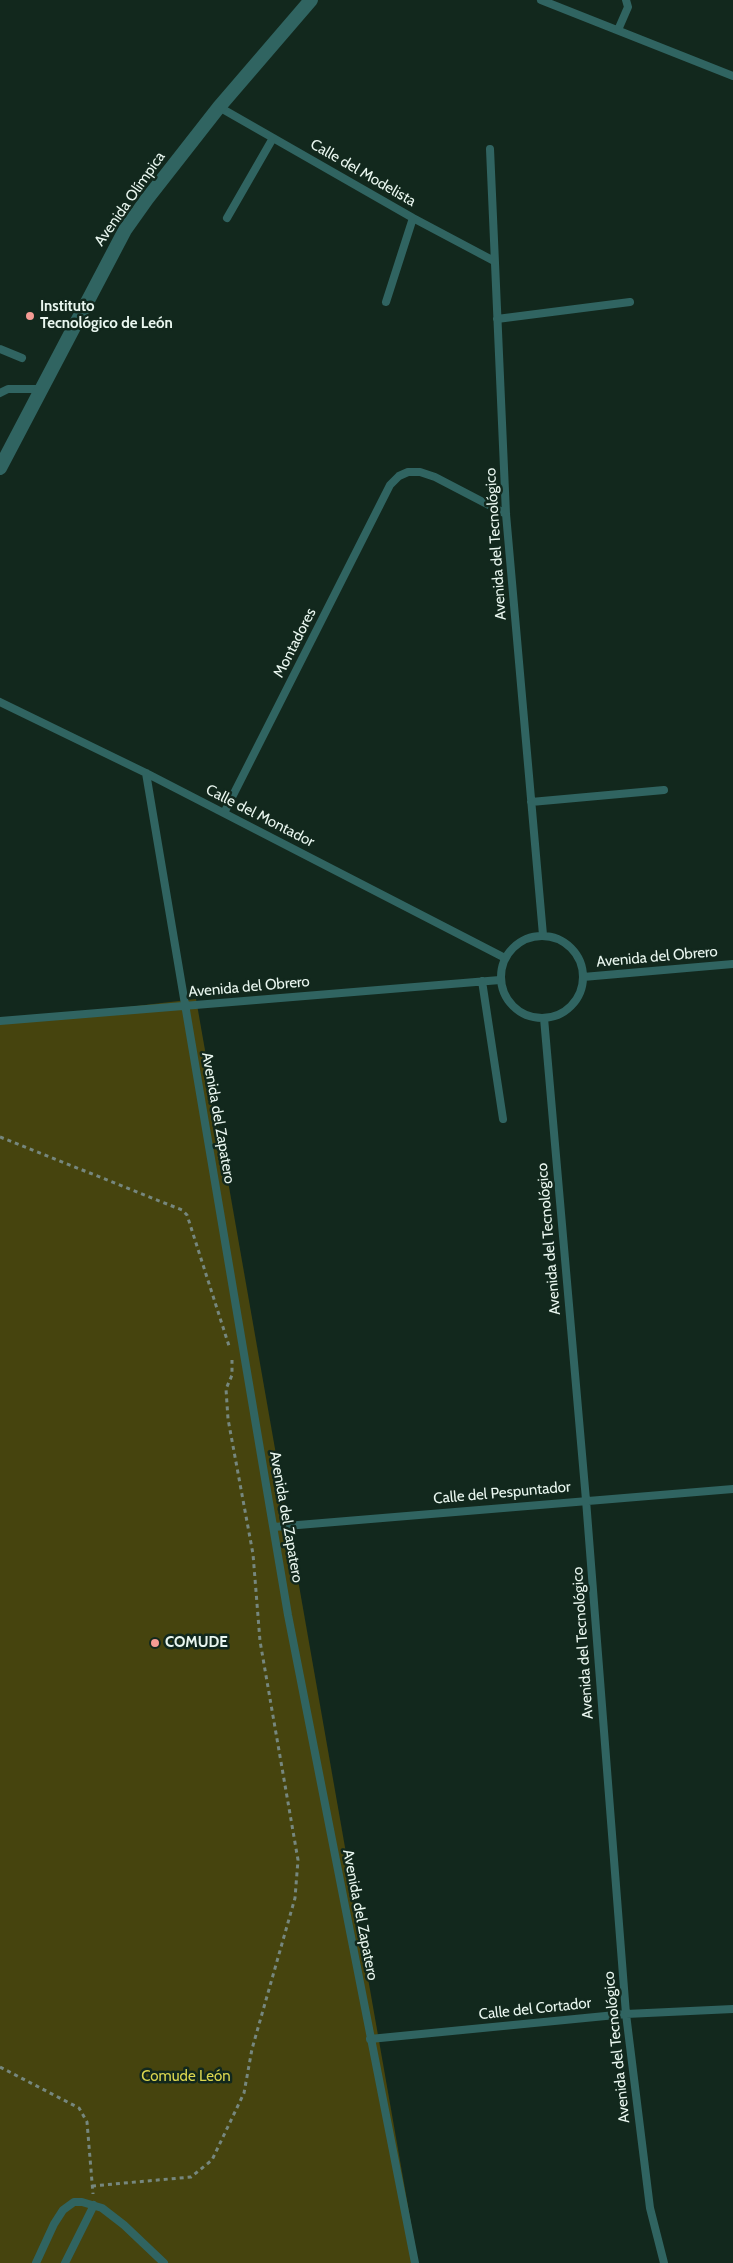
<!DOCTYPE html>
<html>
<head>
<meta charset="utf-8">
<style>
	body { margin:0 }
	canvas { display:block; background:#12281d }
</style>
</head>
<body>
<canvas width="733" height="2263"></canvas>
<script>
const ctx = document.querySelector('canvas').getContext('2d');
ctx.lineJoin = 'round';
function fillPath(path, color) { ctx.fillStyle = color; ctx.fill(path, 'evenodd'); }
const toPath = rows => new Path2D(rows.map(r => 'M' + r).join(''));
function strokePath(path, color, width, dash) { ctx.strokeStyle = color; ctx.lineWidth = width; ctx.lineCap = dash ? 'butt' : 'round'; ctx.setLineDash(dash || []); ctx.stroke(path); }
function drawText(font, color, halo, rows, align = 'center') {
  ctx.font = font + ' Cabin,sans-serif'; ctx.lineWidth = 5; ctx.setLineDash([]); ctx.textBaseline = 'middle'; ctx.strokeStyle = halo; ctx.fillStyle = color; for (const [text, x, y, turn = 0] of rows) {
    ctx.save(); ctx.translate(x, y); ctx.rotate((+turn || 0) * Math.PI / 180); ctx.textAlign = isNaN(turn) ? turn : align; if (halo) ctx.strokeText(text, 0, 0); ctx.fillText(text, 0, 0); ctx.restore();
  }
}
fillPath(toPath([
	[196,999,418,2263,0,2263,0,1022]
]), '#46440e');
strokePath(toPath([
	[0,1137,182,1210,187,1215,230,1349],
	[0,2067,79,2108,87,2122,93,2194],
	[92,2186,191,2177,212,2160,244,2093,252,2049,295,1898,298,1860,260,1641,253,1554,228,1419,226,1389,232,1375,232,1360]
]), '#76877e', 3, [4, 4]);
strokePath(toPath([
	[541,0,733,76],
	[618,30,628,7,626,0],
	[219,107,413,218,494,261],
	[490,149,506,514,543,935],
	[227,218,273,138],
	[386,302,413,218],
	[497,319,630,302],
	[0,349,22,358],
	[0,393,8,389,41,389],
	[0,702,146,773,505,958],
	[146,773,288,1615,415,2263],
	[531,802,664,790],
	[224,813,390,485,399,476,408,472,420,472,435,477,506,514],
	'501 977a41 41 0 1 1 82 0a41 41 0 1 1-82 0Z',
	[583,977,733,964],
	[482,981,503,1119],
	[544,1018,586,1500,626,2014,650,2208,664,2263],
	[0,1021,500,980],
	[274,1527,733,1489],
	[370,2039,626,2014,733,2009],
	[36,2263,54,2224,63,2210,74,2202,82,2202,102,2208,124,2225,164,2263],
	[65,2263,94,2205]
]), '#306461', 8);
strokePath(toPath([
	[0,468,125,230,147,199,219,107,311,0]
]), '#306461', 14);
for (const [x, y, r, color] of [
	[30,316,5,"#f59c94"],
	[155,1643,5,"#f59c94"]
]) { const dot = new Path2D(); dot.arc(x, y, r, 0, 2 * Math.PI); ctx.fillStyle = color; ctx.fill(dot); strokePath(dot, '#12281d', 2); }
drawText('15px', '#e9f6ef', '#12281d', [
	["Calle del Modelista",363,173,30],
	["Avenida Olímpica",130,199,-55],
	["Avenida del Tecnológico",496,544,-94],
	["Montadores",295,643,-63],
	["Calle del Montador",260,816,27],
	["Avenida del Obrero",657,957,-5],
	["Avenida del Obrero",249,987,-5],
	["Avenida del Zapatero",218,1118,80],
	["Avenida del Tecnológico",549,1239,-95],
	["Calle del Pespuntador",502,1493,-5],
	["Avenida del Zapatero",286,1517,80],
	["Avenida del Tecnológico",583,1643,-94],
	["Avenida del Zapatero",360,1915,79],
	["Calle del Cortador",535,2009,-6],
	["Avenida del Tecnológico",617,2047,-96]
]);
drawText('bold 15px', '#e9f6ef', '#12281d', [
	["Instituto",40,307],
	["Tecnológico de León",40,324],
	["COMUDE",165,1643]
], 'left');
drawText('15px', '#dcd74f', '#12281d', [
	["Comude León",186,2077]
]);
</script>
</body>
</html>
